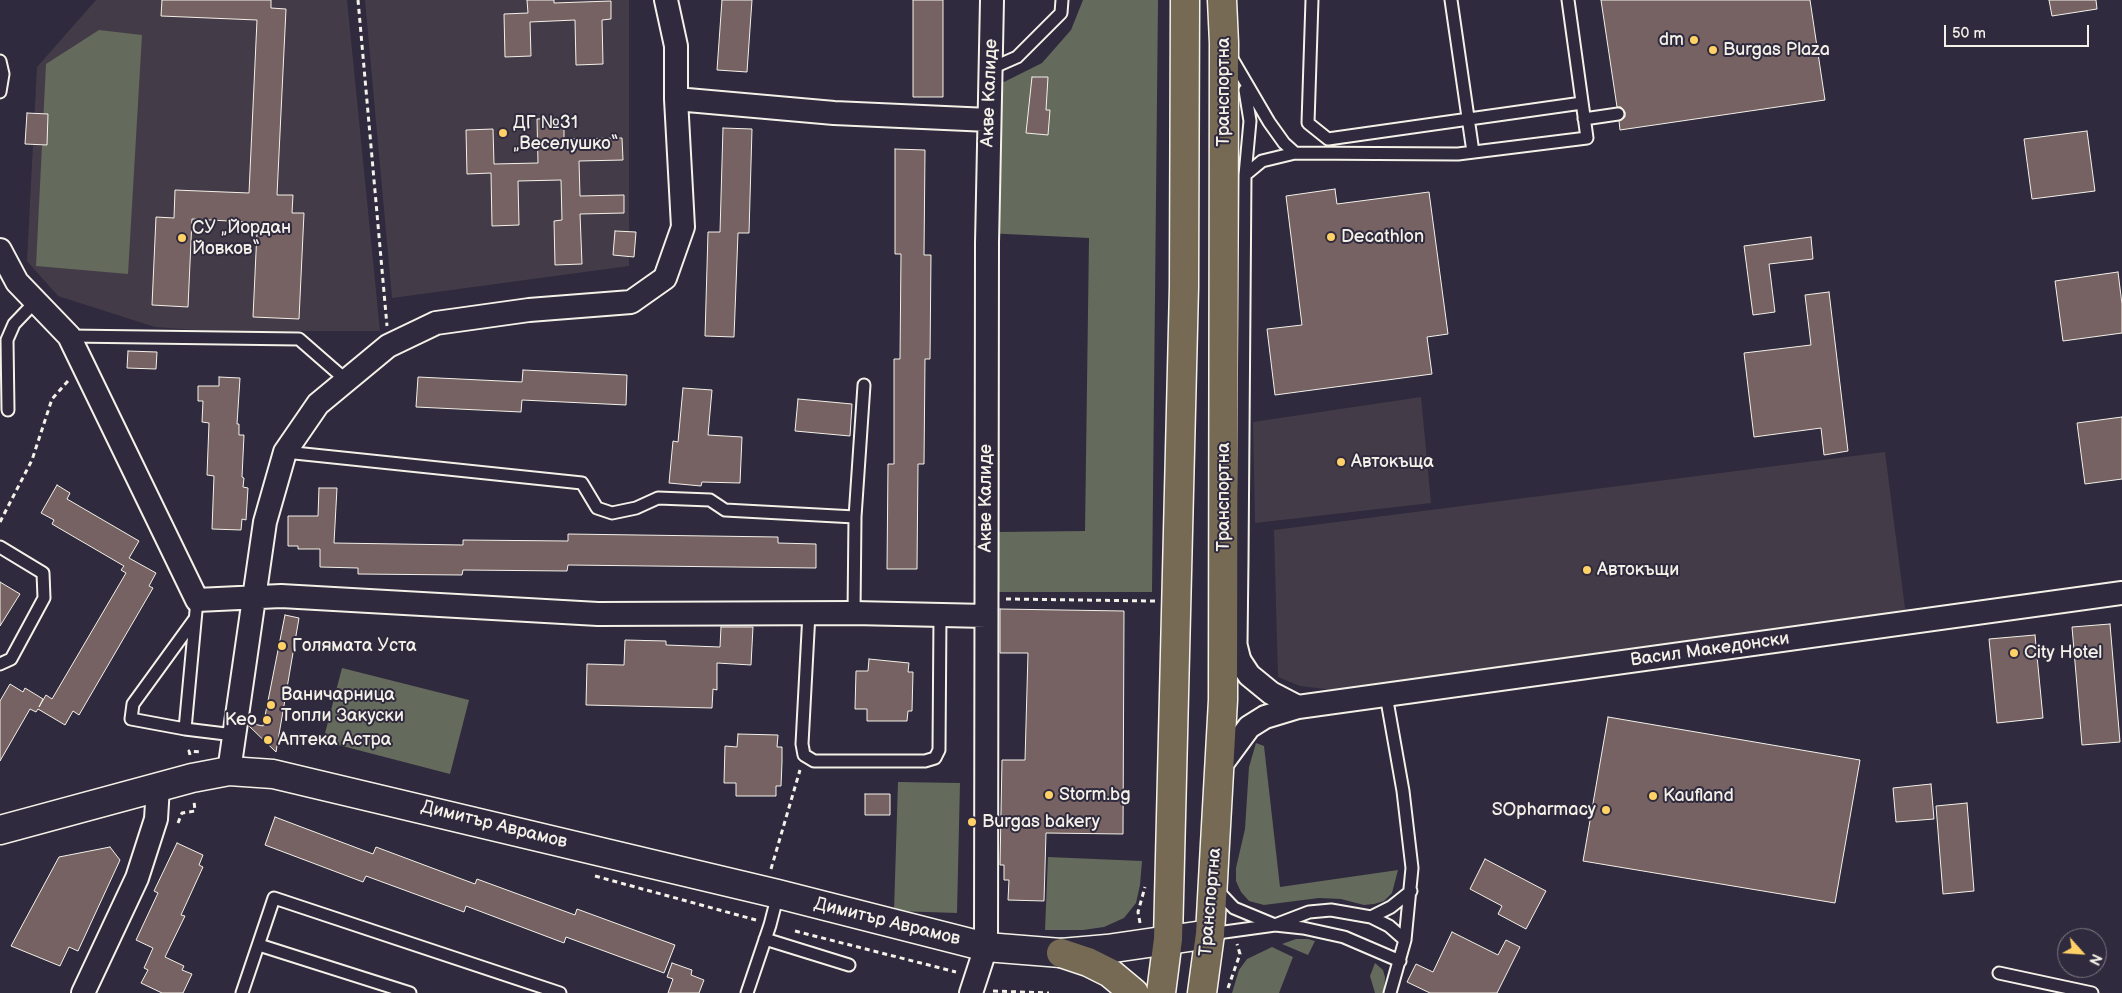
<!DOCTYPE html>
<html>
<head>
<meta charset="utf-8">
<style>
	body { margin:0 }
	#map { position:relative; width:2122px; height:993px; overflow:hidden; background:#2f2a3d; font-family:"Balsamiq Sans",sans-serif }
	canvas { display:block }
	.north { position:absolute; left:2057px; top:928px; width:50px; height:50px; box-sizing:border-box; background:#2f2a3d; border:1px solid #7e7a81; border-radius:50%; rotate:116deg; font-size:14px; font-weight:700; line-height:20px; text-align:center; color:#f4f1e8 }
	.north::after { content:''; display:block; margin:auto; width:18px; height:22px; background:#ffd166; clip-path:polygon(50% 0,100% 100%,50% 72%,0 100%) }
	.scale { position:absolute; left:1944px; top:25px; width:145px; height:22px; box-sizing:border-box; border:2px solid #f4f1e8; border-top:0; padding-left:6px; font-size:15px; line-height:18px; white-space:nowrap; color:#f4f1e8; -webkit-text-stroke:4px #2f2a3d; paint-order:stroke }
</style>
</head>
<body>
<div id="map">
<canvas width="2122" height="993"></canvas>
<div class="north">N</div>
<div class="scale">50 m</div>
</div>
<script>
const ctx = document.querySelector('canvas').getContext('2d');
ctx.lineJoin = 'round';
function fillPath(path, color) { ctx.fillStyle = color; ctx.fill(path, 'evenodd'); }
const toPath = rows => new Path2D(rows.map(r => 'M' + r).join(''));
function strokePath(path, color, width, dash) { ctx.strokeStyle = color; ctx.lineWidth = width; ctx.lineCap = dash ? 'butt' : 'round'; ctx.setLineDash(dash || []); ctx.stroke(path); }
function drawText(font, color, halo, rows, align = 'center') {
  ctx.font = font + ' "Balsamiq Sans",sans-serif'; ctx.lineWidth = 4; ctx.setLineDash([]); ctx.textBaseline = 'middle'; ctx.strokeStyle = halo; ctx.fillStyle = color; for (const [text, x, y, turn = 0] of rows) {
    ctx.save(); ctx.translate(x, y); ctx.rotate((+turn || 0) * Math.PI / 180); ctx.textAlign = isNaN(turn) ? turn : align; if (halo) ctx.strokeText(text, 0, 0); ctx.fillText(text, 0, 0); ctx.restore();
  }
}
fillPath(toPath([
	[96,0,347,0,380,331,208,331,155,327,58,296,27,261,37,67],
	[365,0,629,0,629,266,392,298],
	[1421,397,1431,503,1255,523,1253,422],
	[1885,452,1906,616,1341,691,1300,686,1278,677,1274,530]
]), '#443b48');
fillPath(toPath([
	[1083,0,1158,0,1152,592,999,592,998,532,1085,531,1089,238,985,233,986,82,1004,82,1042,63,1071,30],
	[99,30,142,35,128,274,36,266,46,64],
	[342,668,469,700,450,774,323,741],
	[1256,743,1264,746,1280,887,1398,870,1392,893,1384,901,1374,904,1364,905,1341,899,1319,898,1264,905,1249,901,1241,892,1236,881,1236,868,1245,829,1249,767],
	[898,782,960,783,957,913,894,911],
	[1048,857,1142,861,1140,885,1136,903,1124,918,1104,927,1083,930,1045,930],
	[1296,939,1308,939,1315,941,1308,955,1282,944],
	[1272,947,1293,957,1279,993,1232,993,1239,970,1247,959],
	[1375,963,1383,970,1385,977,1384,993,1375,993,1370,976]
]), '#646a5c');
const building = toPath([
	[162,0,271,0,271,8,286,9,277,195,293,195,292,213,304,213,299,319,253,317,257,231,247,231,248,222,192,219,188,307,152,305,156,217,174,218,175,190,249,193,257,20,161,16,162,0],
	[527,0,554,0,554,3,611,1,611,19,602,20,603,64,576,65,575,20,530,22,531,56,505,57,504,14,528,13,527,0],
	[722,0,752,0,747,72,717,70,722,0],
	[913,0,943,0,943,97,913,97,913,0],
	[1601,0,1810,0,1825,100,1620,130,1619,121,1625,117,1625,112,1621,107,1617,107,1601,0],
	[2049,0,2096,0,2097,9,2052,16,2049,0],
	[1032,77,1048,77,1046,110,1050,110,1048,135,1026,133,1032,77],
	[27,113,48,114,47,145,25,144,27,113],
	[564,118,564,139,622,138,623,160,579,161,580,196,624,195,624,213,580,214,582,264,555,265,554,221,562,220,561,180,518,181,519,225,492,226,491,173,467,174,466,130,493,129,494,164,538,163,537,119,564,118],
	[723,128,752,129,749,233,738,233,734,337,705,336,708,232,720,232,723,128],
	[2087,131,2095,191,2032,199,2024,139,2087,131],
	[895,149,925,150,924,255,931,255,930,359,925,359,924,464,918,464,917,569,887,569,888,464,894,464,894,359,900,359,901,254,895,254,895,149],
	[1335,189,1337,204,1429,192,1448,334,1427,337,1432,374,1275,395,1267,329,1302,325,1286,196,1335,189],
	[615,231,636,232,634,257,613,255,615,231],
	[1811,237,1813,259,1769,264,1775,312,1753,315,1744,246,1811,237],
	[2118,272,2122,304,2122,333,2063,341,2055,281,2118,272],
	[1829,292,1848,451,1824,455,1821,428,1754,437,1744,353,1811,345,1805,295,1829,292],
	[128,351,157,352,156,369,127,368,128,351],
	[523,370,627,375,626,405,522,400,521,412,416,407,418,377,522,382,523,370],
	[219,377,240,378,237,424,239,424,239,435,244,435,242,477,244,478,243,487,248,488,246,520,242,519,241,530,212,529,214,476,207,475,209,423,202,422,203,401,198,401,198,386,219,386,219,377],
	[683,388,712,390,708,435,742,437,740,483,702,482,701,486,669,483,673,441,678,442,683,388],
	[798,399,852,404,850,436,795,431,798,399],
	[2122,417,2122,479,2085,484,2077,423,2122,417],
	[57,485,70,493,67,499,139,541,129,558,156,573,149,586,153,588,79,715,73,711,65,725,38,709,36,712,30,709,0,761,0,701,10,684,23,692,25,688,43,699,39,707,46,695,52,699,126,573,121,570,124,566,52,524,54,520,41,513,57,485],
	[319,488,337,488,334,543,463,545,463,540,568,541,568,534,778,537,778,543,816,544,816,568,568,565,567,571,463,570,462,575,358,574,358,568,320,567,320,549,298,549,298,546,288,546,288,516,318,516,319,488],
	[0,582,20,594,0,626,0,582],
	[1000,609,1124,611,1123,834,1046,833,1044,901,1008,900,1009,880,1004,880,1004,865,1000,865,1002,760,1025,760,1028,653,1000,653,1000,609],
	[285,615,299,618,276,752,249,726,249,723,263,726,285,615],
	[2110,624,2120,742,2082,745,2072,627,2110,624],
	[721,627,753,627,751,665,717,663,717,690,713,689,712,708,586,705,587,664,624,665,625,640,666,641,666,645,720,647,721,627],
	[2035,635,2043,718,1997,723,1989,639,2035,635],
	[869,659,909,663,908,672,913,672,912,711,908,711,907,721,867,721,867,709,855,709,856,671,868,671,869,659],
	[1608,717,1860,760,1835,903,1583,861,1608,717],
	[738,734,778,735,777,747,782,747,782,762,781,786,776,786,776,796,736,796,736,783,724,783,725,746,737,747,738,734],
	[1931,784,1934,819,1896,822,1893,788,1931,784],
	[865,794,890,794,890,815,865,815,865,794],
	[1967,803,1974,891,1943,894,1936,806,1967,803],
	[275,817,373,854,376,847,475,884,477,879,575,915,577,909,675,945,664,973,566,937,564,943,466,906,464,912,366,876,363,882,265,845,275,817],
	[177,843,203,855,199,865,203,867,181,915,185,916,165,957,184,966,182,970,192,974,183,993,162,993,141,983,148,970,144,968,153,948,136,940,158,893,154,891,177,843],
	[110,847,120,860,78,951,69,947,60,966,11,946,59,857,110,847],
	[1485,859,1546,891,1526,929,1498,914,1502,906,1470,889,1485,859],
	[1452,932,1498,955,1506,940,1520,947,1497,993,1430,993,1407,982,1416,964,1433,972,1452,932],
	[672,963,692,970,691,975,704,980,699,993,668,993,673,979,667,977,672,963]
]);
fillPath(building, '#766263');
strokePath(building, '#f4f1e8', 1);
const lane = toPath([
	[1312,0,1308,123,1328,139,1582,103],
	[1451,0,1473,152],
	[1231,57,1269,122,1284,143,1295,153],
	[0,61,3,74,0,92],
	[992,68,1017,57,1061,13,1062,0],
	[1584,119,1618,114],
	[1245,175,1250,121,1245,90],
	[69,336,299,339,346,380],
	[8,410,7,340,14,324,35,302],
	[285,452,582,483,597,508,612,513,636,508,658,498,710,500,725,510,855,517,854,613],
	[855,517,864,385],
	[0,547,43,573,44,598,11,659,0,664],
	[1242,561,1241,644,1244,656],
	[1229,579,1242,561,1245,175,1262,161,1295,153,1458,154,1587,138,1568,0],
	[197,600,185,729,234,735],
	[809,613,802,744,804,755,814,761,925,761,935,758,939,750,940,615],
	[1386,695,1403,791,1412,868,1405,940,1390,993],
	[185,729,131,719,133,704,194,620],
	[1216,889,1234,908,1275,925,1309,912,1331,910,1371,917,1391,907,1411,891],
	[1371,917,1389,926,1405,940],
	[1210,934,1275,925,1303,928,1344,937,1400,961],
	[765,939,849,965],
	[259,945,410,993],
	[1999,973,2092,993],
	[242,993,274,898,560,993],
	[747,993,770,925,778,894]
]);
const street = toPath([
	[676,99,834,113,989,120],
	[0,250,17,282,69,336,197,600,281,596,598,614,854,613,986,616],
	[1224,637,1249,675,1271,693,1298,707],
	[1221,765,1249,727,1265,717,1298,707,2122,593],
	[229,771,265,522,285,452,318,404,388,346,436,323,529,310,631,302,665,278,683,227,676,99,676,46,666,0],
	[83,993,137,878,156,819,158,787],
	[971,993,986,947,987,243,992,0]
]);
const secondary = toPath([
	[0,830,192,778,229,771,273,774,778,894,986,947,1061,953,1107,949,1210,934]
]);
const primary = toPath([
	[1061,953,1088,962,1110,973,1134,993],
	[1161,993,1168,939,1184,287,1185,0],
	[1202,993,1210,934,1223,700,1224,43,1222,0]
]);
strokePath(lane, '#f4f1e8', 15);
strokePath(street, '#f4f1e8', 26);
strokePath(secondary, '#f4f1e8', 31);
strokePath(primary, '#f4f1e8', 31);
strokePath(toPath([
	[358,0,387,326],
	[0,522,32,460,52,399,68,381],
	[1006,599,1155,601],
	[190,755,189,751,201,752],
	[178,823,182,813,195,811,194,801],
	[771,869,800,770],
	[595,876,756,920],
	[1140,923,1138,912,1145,887],
	[795,931,956,972],
	[1228,988,1240,954,1237,944],
	[993,991,1049,993]
]), '#f4f1e8', 3, [5, 4]);
strokePath(lane, '#2f2a3d', 11);
strokePath(street, '#2f2a3d', 22);
strokePath(secondary, '#2f2a3d', 28);
strokePath(primary, '#766a55', 28);
for (const [x, y, r, color] of [
	[1694,40,5,"#ffd166"],
	[1713,50,5,"#ffd166"],
	[503,133,5,"#ffd166"],
	[1331,237,5,"#ffd166"],
	[182,238,5,"#ffd166"],
	[1341,462,5,"#ffd166"],
	[1587,570,5,"#ffd166"],
	[282,646,5,"#ffd166"],
	[2014,653,5,"#ffd166"],
	[271,705,5,"#ffd166"],
	[267,720,5,"#ffd166"],
	[268,740,5,"#ffd166"],
	[1049,795,5,"#ffd166"],
	[1653,796,5,"#ffd166"],
	[1606,810,5,"#ffd166"],
	[972,822,5,"#ffd166"]
]) { const dot = new Path2D(); dot.arc(x, y, r, 0, 2 * Math.PI); ctx.fillStyle = color; ctx.fill(dot); strokePath(dot, '#2f2a3d', 2); }
drawText('18px', '#f4f1e8', '#2f2a3d', [
	["dm",1684,40,"right"],
	["Burgas Plaza",1723,50],
	["ДГ №31",513,123],
	["„Веселушко“",513,144],
	["СУ „Йордан",192,228],
	["Йовков“",192,249],
	["Decathlon",1341,237],
	["Автокъща",1351,462],
	["Автокъщи",1597,570],
	["Голямата Уста",292,646],
	["City Hotel",2024,653],
	["Ваничарница",281,695],
	["Топли Закуски",281,716],
	["Keo",257,720,"right"],
	["Аптека Астра",278,740],
	["Storm.bg",1059,795],
	["Kaufland",1663,796],
	["SOpharmacy",1596,810,"right"],
	["Burgas bakery",982,822]
], 'left');
drawText('18px', '#f4f1e8', '#2f2a3d', [
	["Транспортна",1224,92,-90],
	["Акве Калиде",990,93,-88],
	["Транспортна",1224,497,-90],
	["Акве Калиде",986,498,-90],
	["Васил Македонски",1710,650,-8],
	["Димитър Аврамов",494,825,14],
	["Транспортна",1211,902,-85],
	["Димитър Аврамов",887,922,14]
]);
</script>
</body>
</html>
